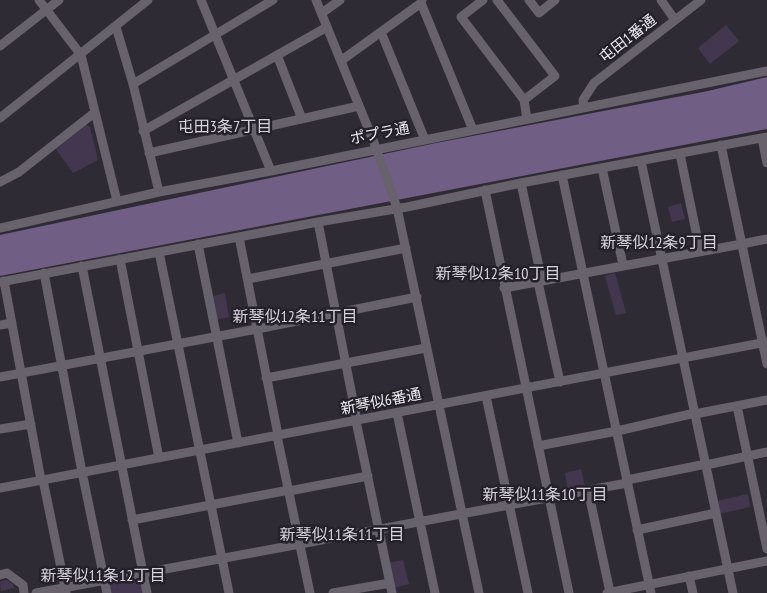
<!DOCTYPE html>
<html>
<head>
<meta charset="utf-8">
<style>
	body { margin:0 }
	canvas { display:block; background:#2f2b34 }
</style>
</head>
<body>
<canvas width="767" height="593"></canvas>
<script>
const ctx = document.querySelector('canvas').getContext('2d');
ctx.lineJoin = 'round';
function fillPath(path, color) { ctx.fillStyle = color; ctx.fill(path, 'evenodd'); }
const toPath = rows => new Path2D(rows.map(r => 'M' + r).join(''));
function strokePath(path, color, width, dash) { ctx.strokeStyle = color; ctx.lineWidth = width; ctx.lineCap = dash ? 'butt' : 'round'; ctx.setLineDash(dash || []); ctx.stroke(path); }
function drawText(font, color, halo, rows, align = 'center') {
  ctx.font = font + ' "PT Sans Narrow","Noto Sans JP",sans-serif'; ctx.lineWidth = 5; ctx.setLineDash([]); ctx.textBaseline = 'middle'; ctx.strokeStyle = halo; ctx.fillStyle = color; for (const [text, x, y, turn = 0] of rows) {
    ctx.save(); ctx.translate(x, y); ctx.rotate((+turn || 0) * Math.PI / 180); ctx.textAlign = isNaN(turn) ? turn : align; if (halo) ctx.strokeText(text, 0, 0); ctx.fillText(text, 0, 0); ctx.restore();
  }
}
fillPath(toPath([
	[726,25,739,41,710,64,698,48],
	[86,125,90,127,98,160,73,173,56,149],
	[681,203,685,219,672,222,668,207],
	[615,273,626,313,616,315,605,276],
	[225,293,229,317,215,320,211,297],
	[581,469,585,487,568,491,565,473],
	[748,494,750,507,720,514,717,501],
	[403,560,409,584,393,588,388,563],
	[137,578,141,581,143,593,111,593,110,586,112,583],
	[7,580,13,584,14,588,1,591,0,582]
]), '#43374f');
fillPath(toPath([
	[767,77,767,129,0,276,0,235,436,143,708,91]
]), '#715e84');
strokePath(toPath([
	[39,0,81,55,117,201],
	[201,0,271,171],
	[316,0,373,140,397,208,479,593],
	[483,0,461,17,524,100,527,119],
	[497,0,555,76,524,100],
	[529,0,539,13,555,0],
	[661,0,675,20],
	[421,3,473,130],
	[322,13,340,0],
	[116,27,133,84,159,192],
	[381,32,425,140],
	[0,46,59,0],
	[277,55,302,119],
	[342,60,421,3,422,0],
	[133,84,273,0],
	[584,107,583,100,594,83,701,0],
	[0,118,148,0],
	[143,131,327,27],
	[762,138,767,163],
	[721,145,767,364],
	[149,153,359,106],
	[680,154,700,251],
	[641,161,733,593],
	[602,168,623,265],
	[562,175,651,593],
	[0,182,19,172,94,113],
	[521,183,542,281],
	[485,190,569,593],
	[318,222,357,421],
	[0,228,159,192,271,171,767,71],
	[239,237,278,435],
	[198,244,238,443],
	[742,244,767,239],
	[159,252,229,593],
	[120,259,159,458],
	[82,266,147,593],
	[44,273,82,472,107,593],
	[248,279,406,248],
	[4,281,41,480],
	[0,282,318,222,407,207,521,183,767,137],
	[538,282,560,382],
	[504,288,742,244],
	[0,325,12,323],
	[0,377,257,329,417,297],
	[266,378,426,348],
	[486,396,528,593],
	[737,406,767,549],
	[397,413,435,593],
	[695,414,767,400],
	[356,421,392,593],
	[0,429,31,424],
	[277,436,310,593],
	[538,446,617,431,695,413],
	[706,465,767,452],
	[43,480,66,592],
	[627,480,706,464],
	[0,488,767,342],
	[588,490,610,592],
	[289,491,368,476],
	[132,520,289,490],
	[637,530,716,513],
	[300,544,627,483],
	[0,575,7,573,23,585,24,593],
	[689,576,693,593],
	[36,593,300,544],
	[333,593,390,583],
	[607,593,767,561]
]), '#67626c', 9);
drawText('15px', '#edeaf0', '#25212a', [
	["屯田1番通",628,39,-38],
	["ポプラ通",380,134,-11],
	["新琴似6番通",381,402,-11]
]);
drawText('16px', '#d8d3de', '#25212a', [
	["屯田3条7丁目",225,127],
	["新琴似12条9丁目",659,243],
	["新琴似12条10丁目",498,274],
	["新琴似12条11丁目",295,317],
	["新琴似11条10丁目",545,495],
	["新琴似11条11丁目",342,535],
	["新琴似11条12丁目",103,576]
]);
</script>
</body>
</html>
